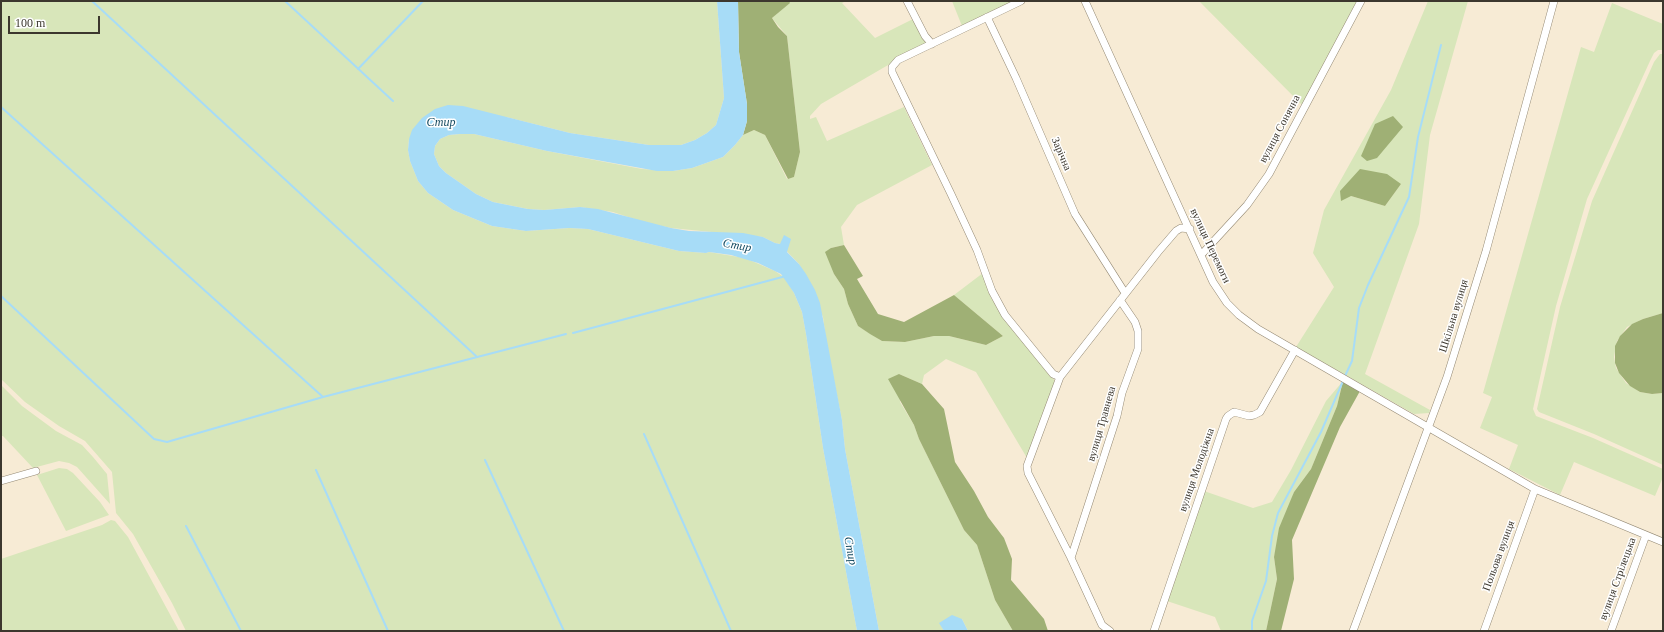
<!DOCTYPE html>
<html>
<head>
<meta charset="utf-8">
<style>
	body { margin:0 }
	#map { position:relative; width:1664px; height:632px; overflow:hidden; background:#f7ebd5; font-family:Georgia,serif }
	canvas { display:block }
	.frame { position:absolute; inset:0; border:2px solid #3c372e; pointer-events:none }
	.scale { position:absolute; left:8px; top:16px; width:92px; height:18px; box-sizing:border-box; border:2px solid #3c372e; border-top:0; padding-left:5px; font-size:12px; line-height:14px; white-space:nowrap; color:#3c372e; -webkit-text-stroke:3px #fff; paint-order:stroke }
</style>
</head>
<body>
<div id="map">
<canvas width="1664" height="632"></canvas>
<div class="frame"></div>
<div class="scale">100 m</div>
</div>
<script>
const ctx = document.querySelector('canvas').getContext('2d');
ctx.lineJoin = 'round';
function fillPath(path, color) { ctx.fillStyle = color; ctx.fill(path, 'evenodd'); }
const toPath = rows => new Path2D(rows.map(r => 'M' + r).join(''));
function strokePath(path, color, width, dash) { ctx.strokeStyle = color; ctx.lineWidth = width; ctx.lineCap = dash ? 'butt' : 'round'; ctx.setLineDash(dash || []); ctx.stroke(path); }
function drawText(font, color, halo, rows, align = 'center') {
  ctx.font = font + ' Georgia,serif'; ctx.lineWidth = 3; ctx.setLineDash([]); ctx.textBaseline = 'middle'; ctx.strokeStyle = halo; ctx.fillStyle = color; for (const [text, x, y, turn = 0] of rows) {
    ctx.save(); ctx.translate(x, y); ctx.rotate((+turn || 0) * Math.PI / 180); ctx.textAlign = isNaN(turn) ? turn : align; if (halo) ctx.strokeText(text, 0, 0); ctx.fillText(text, 0, 0); ctx.restore();
  }
}
fillPath(toPath([
	[1,1,717,1,724,98,716,125,707,133,695,140,681,145,649,145,570,133,506,117,409,139,408,150,410,161,418,181,428,193,453,210,492,226,526,231,569,228,588,229,679,251,706,253,709,252,745,258,775,271,785,278,794,293,802,312,806,334,823,448,857,631,186,631,172,603,133,534,116,513,112,472,85,441,59,426,25,402,1,379],
	[789,1,846,1,842,3,875,38,913,19,926,43,821,104,810,116,810,119,816,117,827,141,904,107,932,165,857,205,841,227,844,245,831,248,834,274,844,289,848,304,858,326,882,341,905,342,934,336,949,336,986,345,1003,336,954,295,983,273,991,298,1019,337,1055,381,1027,458,976,372,946,359,924,375,922,384,899,374,900,402,914,425,919,439,964,530,977,545,995,600,1013,631,968,631,962,619,940,623,944,631,879,631,845,449,842,420,827,347,823,317,799,264,780,244,775,243,763,237,671,228,643,222,613,212,580,207,544,210,528,209,493,202,476,194,446,173,439,166,434,154,435,146,440,139,449,135,460,134,474,134,547,151,642,169,673,171,692,168,723,157,735,145,743,135,754,130,765,135,787,179,794,177,800,152,787,36,772,18,789,3],
	[952,1,1013,1,962,26],
	[1199,1,1358,1,1302,105],
	[1428,1,1468,1,1430,135,1419,224,1365,374,1430,410,1429,413,1414,414,1296,347,1334,287,1313,253,1324,210,1391,90],
	[1401,184,1385,206,1351,196],
	[1612,3,1663,24,1663,50,1658,50,1654,53,1650,61,1587,199,1556,306,1533,409,1536,416,1593,438,1663,469,1663,477,1655,496,1574,462,1560,495,1509,469,1518,445,1480,428,1492,397,1483,393,1581,47,1594,52],
	[1660,54,1663,54,1663,313,1643,319,1627,327,1617,341,1614,357,1616,368,1626,383,1640,392,1652,394,1663,393,1663,465,1594,434,1539,412,1537,409,1560,307,1592,201,1654,62],
	[1343,381,1337,406,1311,469,1294,492,1274,557,1277,579,1266,631,1221,631,1215,617,1167,601,1204,491,1253,508,1272,502,1291,470,1326,401],
	[1,385,22,406,56,431,82,445,93,457,107,474,110,504,77,467,69,463,59,461,33,468,3,436,1,436],
	[59,468,67,469,73,473,100,502,109,515,66,531,37,475],
	[111,520,115,521,128,537,179,631,1,631,1,559,102,525]
]), '#d8e6ba');
fillPath(toPath([
	[738,1,789,1,790,3,772,18,778,27,787,36,800,152,794,177,788,179,765,135,754,130,743,135,747,121,747,104,739,52],
	[1393,116,1403,127,1377,158,1367,161,1361,156,1375,124],
	[1360,169,1387,174,1401,184,1385,206,1351,196,1341,201,1340,191],
	[844,245,863,276,857,279,878,314,904,322,954,295,1003,336,986,345,949,336,934,336,905,342,882,341,870,334,858,326,848,304,844,289,834,274,825,252,831,248],
	[1663,313,1663,393,1652,394,1640,392,1630,386,1619,373,1615,363,1615,346,1620,336,1632,324,1643,319],
	[899,374,922,384,944,409,955,462,974,491,988,517,1004,538,1012,559,1011,580,1044,619,1048,631,1013,631,995,600,977,545,964,530,919,439,914,425,888,379],
	[1343,381,1360,391,1340,427,1292,540,1294,579,1281,631,1266,631,1277,579,1274,557,1279,528,1294,492,1311,469,1337,406]
]), '#9fb075');
fillPath(toPath([
	[717,1,738,1,739,52,747,104,747,121,743,135,735,145,723,157,692,168,673,171,657,171,547,151,474,134,460,134,449,135,440,139,435,146,434,154,439,166,446,173,476,194,493,202,528,209,544,210,580,207,598,209,671,228,689,231,743,233,763,237,775,243,780,244,784,235,791,239,787,252,799,264,806,274,815,290,820,303,842,420,845,449,879,631,857,631,823,448,806,334,802,312,794,293,781,274,758,263,731,255,709,252,706,253,679,251,588,229,569,228,526,231,492,226,453,210,428,193,418,181,410,161,408,150,409,139,412,130,422,118,435,109,448,105,463,106,570,133,649,145,681,145,695,140,707,133,716,125,724,98],
	[952,615,962,619,968,631,944,631,939,623]
]), '#a7dcf7');
strokePath(toPath([
	[92,1,476,356],
	[285,1,393,101],
	[358,69,423,1],
	[1,107,323,397],
	[1,296,154,439,167,442,323,397,566,334],
	[573,333,786,276],
	[1345,376,1352,361,1359,308,1368,285,1409,197,1418,137,1441,45],
	[644,434,731,631],
	[485,460,564,631],
	[316,470,388,631],
	[186,526,241,631],
	[1252,631,1252,621,1266,581,1272,536,1278,513,1321,432,1343,381]
]), '#a7dcf7', 2);
const minor = toPath([
	[907,1,925,36,932,44],
	[1021,1,898,60,892,67,892,72,951,194,977,250,992,291,1005,315,1053,374,1060,377],
	[1085,1,1213,282,1227,303,1239,315,1258,329,1535,489,1663,542],
	[987,17,1016,78,1075,214,1125,293],
	[1201,255,1247,205,1269,174,1361,1],
	[1,481,36,471],
	[1071,558,1117,416,1122,393,1138,349,1138,331,1135,322,1120,300],
	[1110,631,1102,625,1071,558,1028,473,1027,466,1060,377,1158,252,1176,231,1181,228,1190,229],
	[1154,631,1226,419,1228,416,1234,412,1249,416,1254,415,1260,412,1295,350],
	[1353,631,1447,377,1486,251,1554,1],
	[1484,631,1535,489],
	[1611,631,1646,535]
]);
strokePath(minor, '#948974', 8);
strokePath(minor, '#fff', 7);
drawText('11px', '#3c372e', '#fff', [
	["вулиця Сонячна",1280,129,-62],
	["Зарічна",1061,154,67],
	["вулиця Перемоги",1210,246,65],
	["Шкільна вулиця",1454,316,-73],
	["вулиця Травнева",1102,424,-74],
	["вулиця Молодіжна",1197,470,-71],
	["Польова вулиця",1499,556,-70],
	["вулиця Стрілецька",1618,579,-70]
]);
drawText('italic 12px', '#134a61', '#fff', [
	["Стир",441,123],
	["Стир",737,246,10],
	["Стир",850,551,79]
]);
</script>
</body>
</html>
